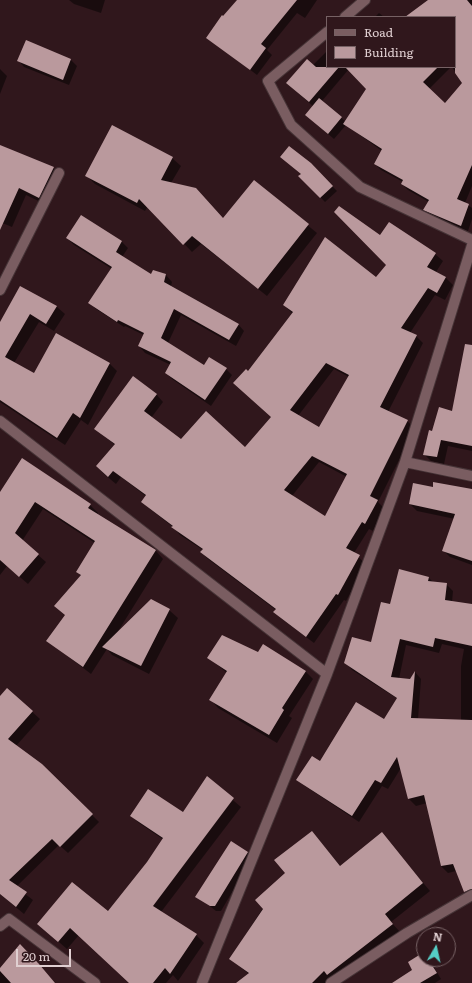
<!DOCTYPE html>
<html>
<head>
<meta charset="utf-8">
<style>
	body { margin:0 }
	#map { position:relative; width:472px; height:983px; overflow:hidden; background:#30171c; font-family:Literata,serif }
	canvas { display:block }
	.legend { position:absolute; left:326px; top:16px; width:130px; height:52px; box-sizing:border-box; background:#30171c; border:1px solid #766164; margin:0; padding:5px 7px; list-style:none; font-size:12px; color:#e0cfd1 }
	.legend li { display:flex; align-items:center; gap:8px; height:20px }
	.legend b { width:20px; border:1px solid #766164 }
	.north { position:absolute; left:416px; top:927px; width:40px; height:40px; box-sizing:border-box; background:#30171c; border:1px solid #766164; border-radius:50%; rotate:9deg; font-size:11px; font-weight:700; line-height:16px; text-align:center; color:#e0cfd1 }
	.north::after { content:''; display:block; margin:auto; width:14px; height:18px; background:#55cec6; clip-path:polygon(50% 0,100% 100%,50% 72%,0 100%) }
	.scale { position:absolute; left:16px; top:949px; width:55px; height:18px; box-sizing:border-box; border:2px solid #e0cfd1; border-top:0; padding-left:5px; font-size:12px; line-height:14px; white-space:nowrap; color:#e0cfd1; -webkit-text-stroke:3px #30171c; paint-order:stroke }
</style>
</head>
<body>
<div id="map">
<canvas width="472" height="983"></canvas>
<ul class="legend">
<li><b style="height:5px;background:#7a5d61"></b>Road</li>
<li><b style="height:11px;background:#ba999d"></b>Building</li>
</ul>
<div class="north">N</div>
<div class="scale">20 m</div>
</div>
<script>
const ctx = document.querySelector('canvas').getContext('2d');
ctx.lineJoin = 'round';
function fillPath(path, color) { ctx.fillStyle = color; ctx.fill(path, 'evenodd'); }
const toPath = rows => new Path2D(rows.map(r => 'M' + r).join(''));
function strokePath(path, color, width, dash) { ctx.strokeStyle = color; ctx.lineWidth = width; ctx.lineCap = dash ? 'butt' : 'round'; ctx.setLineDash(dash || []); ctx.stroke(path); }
fillPath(toPath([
	[69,0,105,0,101,13,74,4],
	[238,0,317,0,305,18,297,13,267,50,272,55,257,75,207,37],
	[429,0,472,0,472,186,465,203,472,208,472,219,468,231,431,216,425,210,429,202,408,190,402,184,403,182,381,170,375,164,382,151,346,125,334,139,306,115,314,107,287,83,313,65,327,51,327,67,451,67,429,89,445,104,463,83,452,67,455,67,455,17,407,17],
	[349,69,368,89,346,122,322,101],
	[379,13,384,17,375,17],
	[26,42,71,60,77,66,69,85,24,67,19,61],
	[0,69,7,76,0,94],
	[0,146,53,168,61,176,47,205,26,195,12,227,0,222],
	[281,157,310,164,337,191,325,202,300,176,301,174],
	[172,158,181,166,171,183,224,219,254,181,317,233,267,296,201,244,192,252,148,206,145,211,95,184,86,175],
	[82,216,122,242,128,248,122,257,152,276,153,271,166,275,172,282,171,286,238,324,244,331,236,346,181,315,168,343,204,366,226,369,232,375,211,406,172,379,166,373,171,365,145,353,139,346,144,335,125,326,124,327,96,309,90,303,112,269,74,245,67,238],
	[389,223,435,254,443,261,436,272,446,278,453,285,445,300,435,295,410,333,416,336,423,343,388,412,407,421,415,428,378,502,384,508,373,531,369,529,354,553,366,564,346,601,344,600,314,643,282,619,275,612,276,610,208,559,201,552,203,550,180,535,173,527,150,509,143,502,147,497,121,477,116,484,104,474,97,466,115,445,95,428,156,394,163,402,151,418,181,440,245,449,272,418,248,372,293,314,284,305,376,278,388,265,380,237],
	[334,369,349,377,319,428,298,416],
	[319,462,347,477,326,517,292,496],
	[20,287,57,307,65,314,54,331,39,322,14,363,34,374,110,364,117,371,88,425,81,420,65,445,0,402,0,324],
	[472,352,472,451,448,446,444,464,431,461,424,454,433,433,453,412],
	[434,483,472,490,472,565,450,557,443,550,455,519,417,511,410,504,433,488],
	[0,494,90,505,98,513,97,515,156,551,163,559,117,633,169,610,178,618,149,674,112,655,107,649,91,674,48,641,66,616,81,576,78,572,95,543,43,509,22,541,46,562,28,584,7,566,0,575],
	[428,577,434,583,446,584,453,591,452,602,472,605,472,892,469,893,462,886,456,871,448,873,441,866,427,803,416,806,409,799,401,768,388,789,382,786,359,822,305,786,298,779,384,721,398,699,352,670,346,663,372,644,391,605],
	[442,644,464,649,461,666,461,721,418,719,421,679,415,672,410,680,399,679,406,645,439,653],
	[259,654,305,671,313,679,289,716,292,718,277,743,218,708,211,700,227,673,208,657],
	[7,689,40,719,16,746,42,765,99,822,68,853,59,845,16,887,33,900,24,914,0,894,0,697],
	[207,778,241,807,161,912,196,935,204,943,178,981,173,975,166,983,130,983,79,935,67,949,38,924,109,912,164,840,139,823,131,816,183,814],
	[312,832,341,867,382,834,430,891,391,922,400,932,335,981,331,978,326,983,238,983,249,974,230,959],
	[247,853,252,858,221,911,216,911,197,896],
	[424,954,424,959,429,959,441,979,435,983,394,983,414,970],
	[0,969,55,983,0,983]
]), '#0007');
fillPath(toPath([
	[237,0,297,0,261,44,266,48,250,70,206,38,222,15,223,16],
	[428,0,467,0,472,6,472,165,457,199,469,204,461,226,423,210,429,200,401,184,403,180,374,164,382,149,343,124,366,89,345,67,438,67,423,82,445,103,462,83,455,73,455,17,405,17],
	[26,40,71,59,63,80,17,61],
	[307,59,316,67,339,67,309,102,286,83],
	[319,98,342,117,328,134,305,115],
	[112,125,173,157,161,180,196,188,223,218,254,180,309,224,258,289,192,236,183,245,139,199,137,203,85,176],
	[0,145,54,167,39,198,19,188,0,230],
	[289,146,311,163,333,186,320,198,298,176,301,174,280,157],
	[339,206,380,235,389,222,436,253,427,267,446,277,437,293,428,288,401,328,417,335,380,407,408,420,370,496,378,500,365,524,362,522,346,548,360,555,338,595,336,594,306,637,273,612,276,609,200,552,203,549,171,527,173,526,141,502,146,495,113,471,108,477,96,466,115,444,94,429,133,376,157,394,144,411,181,439,206,411,245,447,271,417,233,383,246,369,248,371,293,312,283,305,325,237,376,277,386,265,334,212],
	[326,363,349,375,319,427,290,410],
	[312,456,347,474,325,516,284,490],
	[81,215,122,241,116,252,151,274,153,270,166,274,164,282,239,324,229,340,174,309,161,338,204,365,209,357,227,368,205,400,165,373,171,362,138,346,144,333,118,320,117,322,88,303,112,267,66,238],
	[20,286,57,306,46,324,30,314,5,357,34,373,56,333,110,363,80,418,73,413,57,438,0,400,0,322],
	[465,344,472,345,472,446,441,440,437,457,423,455,429,430,432,431,439,407,452,411],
	[22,458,91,504,88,508,156,550,83,667,46,641,65,615,54,606,81,575,76,572,95,541,35,502,15,533,39,554,19,577,0,560,0,492],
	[433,482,472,489,472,561,442,551,455,514,409,504,413,483,433,487],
	[399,569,429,577,428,581,447,583,445,600,472,604,472,646,435,638,433,647,400,639,391,677,410,679,415,671,411,718,472,720,472,889,464,892,453,864,441,866,424,795,408,799,397,757,381,783,375,780,352,816,296,780,312,756,320,761,356,702,384,719,397,698,344,663,352,637,371,642,381,602,390,604],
	[151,599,170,609,141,666,102,647],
	[222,635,258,652,263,644,306,671,282,708,284,710,269,735,209,700,227,671,207,658],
	[7,688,33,711,8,739,42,764,93,814,60,847,52,839,9,880,27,892,16,907,0,894,0,696],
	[207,776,234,798,153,906,197,934,170,974,165,968,153,983,129,983,70,928,58,942,37,924,72,882,108,911,147,862,163,838,130,816,148,789,183,812],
	[312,831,340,866,382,832,423,883,385,914,393,924,327,975,324,971,312,983,236,983,249,973,229,959,263,909,255,900,285,873,274,860],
	[231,841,248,852,215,906,210,906,195,897],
	[20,944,39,964,55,983,11,983,0,971,0,968],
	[424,952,424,959,428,959,437,973,420,983,392,983,412,970,408,962]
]), '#ba999d');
const minor = toPath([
	[345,17,365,0],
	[327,32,268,81,291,125,360,187,472,240],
	[0,290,59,173],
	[0,421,327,674],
	[405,462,472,476],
	[0,926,9,919,95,983],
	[202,983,327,674,405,462,472,245]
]);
const tertiary = toPath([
	[331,983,407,933,472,895]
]);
strokePath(minor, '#463437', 12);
strokePath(tertiary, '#463437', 12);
strokePath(minor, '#7a5d61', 10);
strokePath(tertiary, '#7a5d61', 10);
</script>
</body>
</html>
